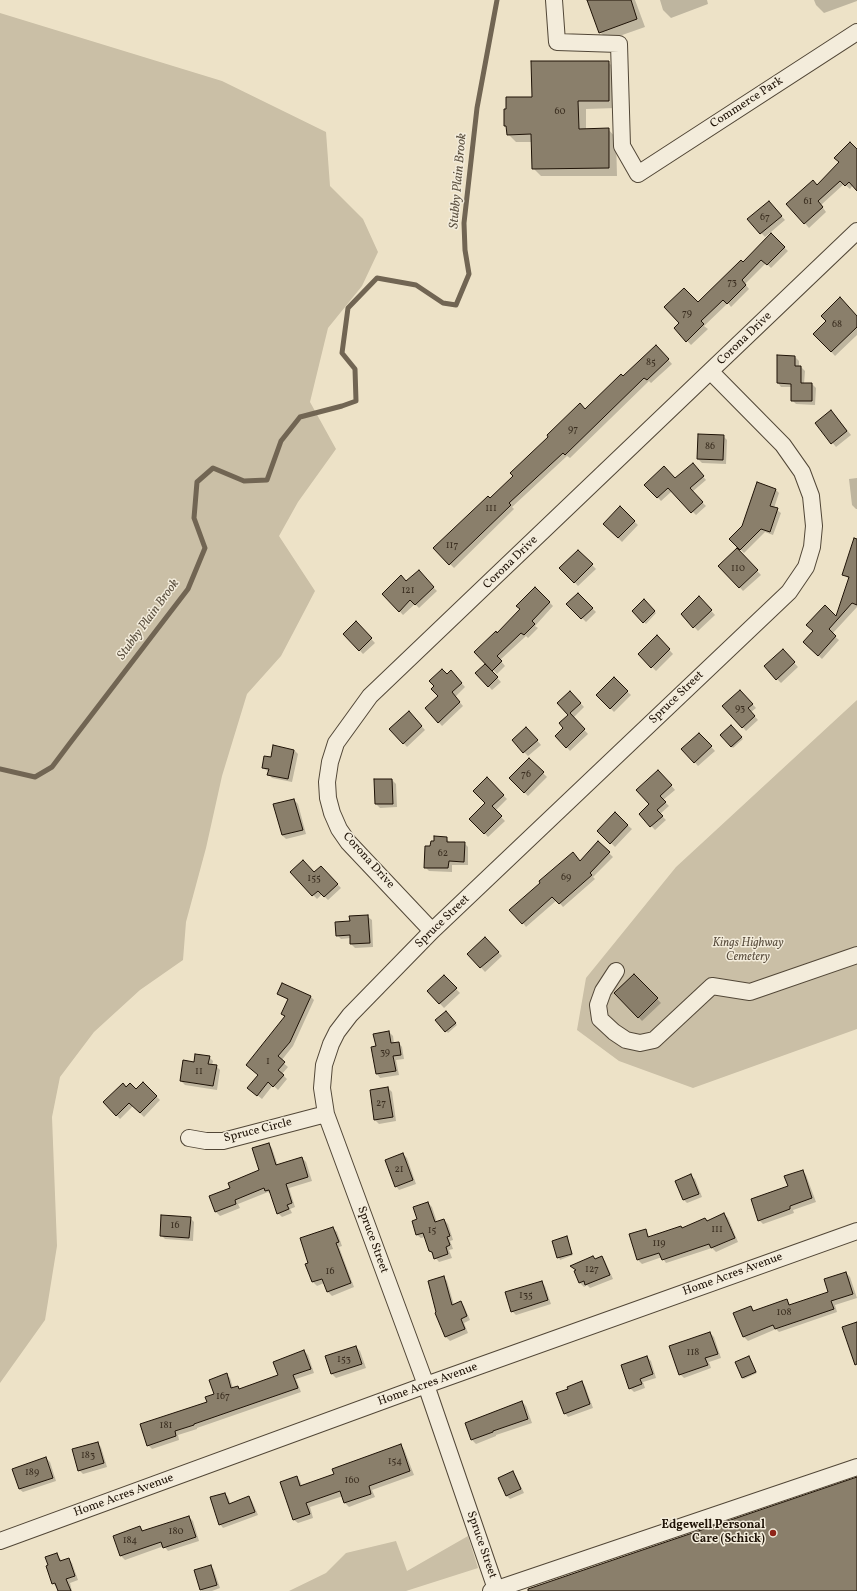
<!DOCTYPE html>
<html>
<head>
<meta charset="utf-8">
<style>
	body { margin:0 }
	canvas { display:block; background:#ede2c7 }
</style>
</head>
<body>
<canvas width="857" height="1591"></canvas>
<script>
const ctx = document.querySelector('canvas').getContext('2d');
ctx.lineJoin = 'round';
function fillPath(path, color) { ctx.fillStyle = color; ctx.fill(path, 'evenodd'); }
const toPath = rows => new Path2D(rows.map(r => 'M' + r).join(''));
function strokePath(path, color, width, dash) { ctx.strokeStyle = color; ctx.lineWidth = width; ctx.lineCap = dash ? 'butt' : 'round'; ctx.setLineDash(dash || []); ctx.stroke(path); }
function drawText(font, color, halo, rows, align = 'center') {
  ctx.font = font + ' Vollkorn,serif'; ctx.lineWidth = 3; ctx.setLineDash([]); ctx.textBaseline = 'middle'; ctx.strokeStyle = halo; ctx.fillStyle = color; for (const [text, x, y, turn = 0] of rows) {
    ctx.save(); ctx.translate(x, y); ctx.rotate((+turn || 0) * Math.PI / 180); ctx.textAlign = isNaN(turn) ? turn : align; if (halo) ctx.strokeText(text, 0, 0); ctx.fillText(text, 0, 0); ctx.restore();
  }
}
fillPath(toPath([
	[0,13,222,81,326,132,330,186,363,219,378,252,362,286,328,328,310,402,336,449,298,502,279,536,315,591,281,656,247,694,222,776,206,848,186,922,183,960,140,990,94,1032,60,1077,52,1117,57,1246,45,1320,0,1383],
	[857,700,857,1029,693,1088,619,1061,577,1030,586,978,676,867],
	[468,1536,478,1568,406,1591,289,1591,326,1573,346,1553,396,1541,407,1571]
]), '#cabfa6');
fillPath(toPath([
	[588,0,635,0,645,27,608,40,600,32],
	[660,0,707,0,708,4,671,18,663,10],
	[814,0,857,0,857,1,824,13,816,5],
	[608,62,616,70,616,108,586,109,586,130,608,129,616,138,617,176,541,176,533,168,532,142,516,142,508,134,507,127,505,125],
	[857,150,857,186,853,185,850,189,844,184,821,205,826,212,809,228,788,204,817,186],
	[772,206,785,220,765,237,749,220],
	[771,235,788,251,771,268,766,263,745,284,749,289,731,307,728,303,704,326,708,329,691,345,675,328,698,304,743,264],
	[857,317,857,335,835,356,815,334],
	[656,346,672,364,651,383,649,381,570,458,567,456,512,507,514,509,454,568,434,548,490,499],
	[795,357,799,361,799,367,801,367,805,371,804,384,812,384,816,388,815,405,796,404,792,400,792,387,781,387,778,383],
	[835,415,851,435,836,447,816,423],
	[723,436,727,440,726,464,702,463,698,459],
	[696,468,706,480,692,492,706,506,696,515,672,491,661,501,646,485,675,479],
	[857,478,857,509,856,509,852,505,849,479],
	[775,489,779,493,774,508,781,513,773,535,765,532,744,553,730,539],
	[620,508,638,525,622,542,604,524],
	[737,550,761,575,743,591,720,566],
	[578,551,596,569,578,586,561,568],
	[857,551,857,607,832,634,839,640,822,659,804,642,837,617,849,579,844,574],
	[418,572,437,591,419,608,415,604,403,615,383,594,407,583],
	[535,588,553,606,535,626,538,628,528,638,526,636,500,660,505,666,497,674,475,652,497,634,521,609],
	[578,594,596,612,586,622,568,604],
	[699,598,715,615,698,631,682,614],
	[644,601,656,613,646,624,633,611],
	[356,623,375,643,363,654,344,634],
	[657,637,673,654,656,671,639,654],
	[786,654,798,667,781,683,777,679],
	[485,665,501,682,492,690,476,673],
	[451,672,465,687,455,697,463,706,442,726,426,708,439,696,435,686],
	[614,679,631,695,614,712,598,695],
	[740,691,756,708,751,712,758,720,746,731,724,706],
	[570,692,584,707,573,718,588,734,570,751,556,736,565,728,569,715],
	[409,712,425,730,407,747,390,729],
	[731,726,743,739,733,748,721,735],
	[530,732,541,745,528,756,524,752],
	[699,734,715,751,698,766,683,749],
	[294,750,298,754,292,782,272,778,268,774,269,772,263,768,272,758],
	[529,759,547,777,528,796,510,778],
	[662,775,675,790,663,800,669,806,660,814,666,820,655,830,640,814,651,805],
	[487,779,507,799,495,811,505,821,488,837,471,819,487,803],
	[392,780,396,784,397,807,380,808,376,804],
	[294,800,298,804,306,834,286,839,282,835],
	[615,814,632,829,615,847,599,831],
	[446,838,450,843,464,843,468,847,468,865,452,865,452,872,429,871,425,867,431,847],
	[598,842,613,857,593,877,595,879,563,907,557,900,526,927,523,923,542,883,580,862],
	[321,867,341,888,328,900,322,894,317,899,291,872,314,873],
	[368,917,372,920,373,947,355,948,351,944,351,938,341,939,337,935,351,922],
	[485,939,502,956,485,972,469,954],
	[634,975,661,1003,642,1021,615,993],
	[444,977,460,993,444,1008,429,992],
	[278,994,310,996,314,1000,293,1046,281,1061,288,1067,282,1074,287,1079,278,1090,273,1085,262,1099,252,1091,285,1017,282,1014,288,1000],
	[446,1012,457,1025,448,1033,437,1021],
	[389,1032,393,1036,394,1044,399,1043,402,1047,404,1059,396,1060,399,1075,380,1078,377,1074,372,1048,377,1047],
	[209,1057,213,1061,212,1066,216,1066,220,1070,217,1090,185,1085,181,1081,195,1063],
	[143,1083,160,1100,144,1117,133,1106,120,1119,104,1102,126,1088,136,1090],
	[388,1088,392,1092,396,1121,379,1124,375,1120],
	[268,1144,272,1148,278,1166,302,1158,306,1162,312,1181,289,1188,295,1207,290,1209,292,1213,282,1217,278,1213,271,1194,268,1192,238,1204,240,1208,220,1216,216,1212,210,1196,231,1188,260,1171],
	[403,1154,407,1158,416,1184,399,1190,396,1186],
	[802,1171,806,1175,816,1202,793,1210,794,1213,763,1224,759,1220],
	[691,1176,695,1179,702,1197,687,1203,683,1199],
	[428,1203,432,1207,437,1222,444,1220,448,1224,453,1240,450,1241,453,1249,449,1250,452,1258,439,1262,430,1251,425,1237,421,1238,417,1235,419,1220],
	[724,1214,728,1218,738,1242,716,1252,712,1248,666,1263,662,1257,642,1264,638,1260,630,1235,645,1230,650,1238,682,1229,705,1219,708,1221],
	[190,1218,194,1222,193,1241,165,1239,161,1235],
	[333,1228,337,1232,342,1246,339,1247,354,1287,332,1296,328,1292,324,1283,317,1286,313,1282,307,1265,309,1264],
	[567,1237,573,1255,560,1260,553,1242],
	[602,1257,605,1261,613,1279,590,1288,587,1285,584,1287,580,1283,575,1271,577,1271,572,1266],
	[846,1273,850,1277,857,1298,835,1305,837,1312,779,1332,776,1329,748,1341,744,1337,734,1314,750,1307,755,1311,787,1300,791,1306,829,1292],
	[443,1277,447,1281,454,1305,461,1303,464,1306,470,1320,464,1323,468,1333,450,1341,446,1337,436,1313],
	[541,1282,545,1286,551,1304,516,1315,512,1311],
	[710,1333,714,1337,721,1358,709,1362,711,1368,684,1378,680,1374],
	[356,1347,360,1351,366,1368,336,1378,332,1374,326,1357],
	[304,1351,308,1355,314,1373,296,1379,301,1392,197,1428,197,1429,178,1435,179,1440,152,1449,148,1445,208,1402,215,1395,226,1375,230,1378,233,1388,238,1387,241,1390,279,1375],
	[647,1357,651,1361,656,1378,643,1382,645,1388,634,1392,630,1388],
	[749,1357,757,1373,744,1379,742,1377],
	[582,1382,585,1386,593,1408,568,1417,565,1413,569,1390],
	[522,1402,526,1406,532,1423,496,1435,496,1436,476,1444,472,1440,466,1423],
	[97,1443,101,1447,107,1467,83,1474,79,1470],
	[400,1445,404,1449,414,1475,372,1490,375,1497,349,1507,345,1503,343,1496,310,1507,313,1518,298,1523,294,1520,296,1477,300,1481,302,1486,335,1474],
	[46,1458,50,1462,56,1481,23,1492,19,1489],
	[513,1473,516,1476,524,1493,510,1499,506,1495],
	[225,1494,228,1497,231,1505,249,1497,252,1501,258,1515,223,1528,220,1524],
	[189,1517,193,1521,199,1541,168,1551,164,1546,125,1560,121,1556,114,1536,140,1527,145,1532],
	[56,1554,62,1561,68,1559,72,1563,78,1580,70,1583,72,1591,59,1591,53,1583],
	[211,1566,214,1570,220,1588,212,1591,202,1591,201,1590]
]), '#0003');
strokePath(toPath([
	[0,769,35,777,52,767,70,743,188,589,205,548,194,518,197,482,213,468,244,481,267,480,281,441,300,417,342,406,356,401,355,369,342,353,348,308,377,278,416,285,443,303,456,305,469,274,465,250,464,223,477,108,497,0]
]), '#716553', 5);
const building = toPath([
	[587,0,631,0,637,19,599,33,587,0],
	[531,61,609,61,609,101,578,101,579,129,609,128,609,168,532,169,531,134,507,135,506,126,504,126,504,109,506,109,506,97,532,97,531,61],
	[850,142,857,149,857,191,849,182,845,186,840,181,818,201,823,207,804,224,786,204,813,180,817,185,839,162,834,158,850,142],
	[769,201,782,216,760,234,747,219,769,201],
	[771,233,785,247,767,265,761,260,742,280,746,285,727,304,723,300,701,321,704,324,686,342,674,328,679,323,664,307,684,288,698,302,741,260,743,262,771,233],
	[840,297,857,316,857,327,831,352,813,334,826,321,821,316,840,297],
	[656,345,669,359,647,380,644,378,565,455,563,453,509,503,511,505,449,565,433,548,488,496,490,498,513,476,510,473,548,437,547,435,580,403,585,409,621,374,623,376,656,345],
	[777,355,795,356,795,366,801,366,801,383,812,383,812,401,791,401,791,384,777,383,777,355],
	[831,410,847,431,831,444,815,423,831,410],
	[698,434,724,435,723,460,697,459,698,434],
	[693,463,704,476,690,488,703,502,691,513,668,488,657,498,644,485,664,466,675,478,693,463],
	[757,482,776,489,770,506,778,508,770,532,761,529,740,550,729,539,742,526,757,482],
	[620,506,635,521,618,538,603,524,620,506],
	[854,538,857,539,857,605,852,603,829,629,836,636,818,656,803,642,813,631,806,625,825,605,836,616,849,577,842,575,854,538],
	[737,548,758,570,739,588,718,566,737,548],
	[578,550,593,564,574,583,559,568,578,550],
	[419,570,434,587,415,605,410,600,399,612,382,594,401,575,406,581,419,570],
	[535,587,550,602,532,621,535,624,524,635,521,633,497,656,502,661,492,671,474,652,496,631,497,633,520,609,516,606,535,587],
	[578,593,593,608,581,619,566,604,578,593],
	[699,596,712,610,693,628,681,614,699,596],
	[644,599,655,611,643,623,632,611,644,599],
	[356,621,372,638,359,651,343,634,356,621],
	[657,635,670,649,651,668,638,654,657,635],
	[783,649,795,662,776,680,764,666,783,649],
	[485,664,498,677,488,687,475,673,485,664],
	[442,669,447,674,451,670,462,683,452,692,460,702,438,723,425,708,438,696,431,689,434,686,429,681,442,669],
	[614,677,628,691,610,709,596,695,614,677],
	[740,690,753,704,748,708,755,716,742,728,722,706,740,690],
	[570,691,581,703,570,713,585,729,566,748,555,736,563,728,559,723,568,715,557,703,570,691],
	[409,711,422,726,403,744,389,729,409,711],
	[731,725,742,737,731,747,720,735,731,725],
	[526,727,538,740,523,753,512,740,526,727],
	[699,733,712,746,694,763,681,749,699,733],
	[273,745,294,750,288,779,267,775,269,769,262,768,264,756,271,757,273,745],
	[529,758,544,772,524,793,509,778,529,758],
	[658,770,672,785,660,796,666,802,657,810,663,816,650,827,639,814,649,804,636,790,658,770],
	[487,777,504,795,492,806,502,816,484,834,469,819,485,803,473,791,487,777],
	[374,779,392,779,393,804,375,804,374,779],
	[294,799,303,830,282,835,273,804,294,799],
	[615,812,628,825,610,844,597,831,615,812],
	[434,836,447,837,447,842,465,842,464,862,449,861,448,868,424,868,425,846,430,846,431,841,434,841,434,836],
	[598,841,610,852,590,873,592,875,559,904,552,897,522,924,509,910,540,883,539,881,573,852,580,861,598,841],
	[303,860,314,872,321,866,338,884,324,897,318,891,312,896,290,872,303,860],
	[368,915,370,943,350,944,350,935,336,936,335,922,350,921,349,916,368,915],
	[485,937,499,952,480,968,467,954,485,937],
	[634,974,658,998,638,1018,614,993,634,974],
	[444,975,457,988,439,1004,427,991,444,975],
	[282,983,311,996,290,1042,278,1056,285,1062,278,1070,284,1075,273,1087,268,1082,257,1096,247,1088,258,1075,246,1065,285,1016,281,1014,288,999,277,994,282,983],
	[446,1011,456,1023,445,1032,435,1020,446,1011],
	[389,1031,391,1043,399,1042,401,1055,393,1056,396,1071,376,1074,371,1047,376,1046,373,1034,389,1031],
	[195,1054,210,1056,208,1064,217,1065,213,1086,180,1081,183,1060,194,1062,195,1054],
	[143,1082,157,1096,140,1113,129,1103,116,1116,103,1102,123,1083,126,1087,130,1083,136,1089,143,1082],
	[388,1087,393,1117,374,1120,370,1090,388,1087],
	[269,1143,276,1165,302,1157,308,1177,286,1184,292,1203,287,1205,289,1209,277,1214,269,1190,265,1191,264,1188,235,1200,236,1204,215,1212,209,1196,230,1188,228,1183,259,1170,252,1148,269,1143],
	[403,1153,413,1180,395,1187,385,1160,403,1153],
	[803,1170,812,1198,790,1206,790,1209,758,1221,751,1199,788,1186,784,1176,803,1170],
	[691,1174,699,1194,683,1200,675,1181,691,1174],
	[428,1202,435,1222,444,1219,450,1236,447,1237,450,1245,446,1247,448,1254,434,1259,432,1252,429,1251,423,1233,416,1235,412,1221,417,1219,413,1207,428,1202],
	[724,1213,735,1238,711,1248,709,1244,662,1260,659,1253,637,1260,629,1234,646,1229,648,1237,681,1226,682,1228,705,1218,707,1221,724,1213],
	[161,1215,191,1217,189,1238,160,1236,161,1215],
	[333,1227,339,1242,336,1243,351,1283,327,1292,322,1279,312,1282,305,1264,308,1263,300,1238,333,1227],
	[567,1236,572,1254,557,1258,552,1241,567,1236],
	[593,1256,595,1259,602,1256,610,1275,585,1285,584,1281,579,1283,574,1271,576,1270,570,1266,593,1256],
	[846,1272,853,1294,831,1301,834,1309,775,1329,773,1325,743,1337,733,1313,751,1306,753,1311,787,1299,789,1305,828,1292,824,1279,846,1272],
	[444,1276,452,1305,461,1301,467,1316,461,1319,465,1329,445,1337,435,1313,436,1312,428,1281,444,1276],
	[542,1281,548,1300,511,1312,505,1292,542,1281],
	[857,1322,857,1364,855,1365,842,1327,857,1322],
	[710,1332,718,1354,705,1358,708,1365,679,1375,669,1346,710,1332],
	[356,1346,362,1364,331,1374,325,1356,356,1346],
	[304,1350,311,1369,293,1375,298,1388,194,1424,194,1425,175,1431,176,1436,147,1446,140,1424,207,1402,205,1397,214,1394,209,1380,227,1373,231,1388,238,1386,239,1389,278,1375,273,1362,304,1350],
	[647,1356,653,1374,640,1379,642,1384,629,1389,621,1365,647,1356],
	[749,1356,756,1372,742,1378,735,1362,749,1356],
	[582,1381,590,1404,564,1414,556,1393,568,1389,567,1387,582,1381],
	[522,1401,528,1419,493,1431,493,1432,471,1440,465,1423,522,1401],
	[98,1442,104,1463,78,1471,72,1449,98,1442],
	[401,1444,410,1471,369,1486,371,1494,344,1503,340,1491,306,1503,310,1514,293,1520,280,1482,297,1476,300,1486,334,1474,332,1469,401,1444],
	[46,1457,53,1478,19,1489,12,1469,46,1457],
	[513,1471,521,1489,506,1496,498,1478,513,1471],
	[857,1477,857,1591,528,1591,528,1589,857,1477],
	[225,1493,229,1504,249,1496,255,1512,219,1525,210,1497,225,1493],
	[189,1516,196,1537,163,1548,161,1542,120,1556,113,1536,140,1526,142,1531,189,1516],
	[57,1553,60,1561,69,1558,75,1576,66,1579,71,1591,58,1591,55,1583,52,1584,46,1566,48,1565,45,1557,57,1553],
	[211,1565,217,1585,200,1590,194,1570,211,1565]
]);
fillPath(building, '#8a7f6b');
strokePath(building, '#1f1307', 1);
const minor = toPath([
	[554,0,557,42,619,44,622,146,638,174,857,32],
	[432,931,348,842,339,829,332,813,328,798,327,782,330,762,336,743,370,696,857,231],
	[616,971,603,991,598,1005,600,1019,614,1032,626,1040,640,1043,654,1040,712,986,750,992,857,955],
	[189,1138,206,1141,223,1141,326,1114],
	[0,1541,426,1385,857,1231],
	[496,1589,426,1385,326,1114,322,1088,324,1065,331,1044,337,1032,350,1015,432,931,789,592,806,567,812,547,814,526,811,496,802,472,783,445,711,372],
	[491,1591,857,1467]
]);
strokePath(minor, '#524737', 18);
strokePath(minor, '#f3ecdb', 16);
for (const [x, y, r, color] of [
	[773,1533,4,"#8f2418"]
]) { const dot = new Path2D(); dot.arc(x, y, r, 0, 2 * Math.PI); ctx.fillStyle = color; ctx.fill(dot); strokePath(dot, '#f3ecdb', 1.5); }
drawText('10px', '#3a2e20', null, [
	["60",560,112],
	["61",808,202],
	["67",765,218],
	["73",732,283],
	["79",687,314],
	["68",837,325],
	["85",651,363],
	["97",573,430],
	["86",710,447],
	["111",491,509],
	["117",452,546],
	["110",738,569],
	["121",408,591],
	["93",740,709],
	["76",526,775],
	["62",443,854],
	["69",566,878],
	["155",314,879],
	["39",385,1053],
	["1",268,1062],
	["11",199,1072],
	["27",381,1104],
	["21",399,1170],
	["16",175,1226],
	["111",717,1230],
	["15",432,1231],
	["119",659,1244],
	["127",592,1270],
	["16",330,1272],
	["135",526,1296],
	["108",784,1313],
	["118",693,1353],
	["153",344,1360],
	["167",223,1397],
	["181",166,1426],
	["183",88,1456],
	["154",395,1462],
	["189",32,1473],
	["160",352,1481],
	["180",176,1532],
	["184",130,1541]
]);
drawText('12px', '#1f1307', '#f3ecdb', [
	["Commerce Park",747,103,-33],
	["Corona Drive",745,339,-44],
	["Corona Drive",511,563,-44],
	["Spruce Street",677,698,-44],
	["Corona Drive",368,861,48],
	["Spruce Street",443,922,-44],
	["Spruce Circle",258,1131,-14],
	["Spruce Street",372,1240,70],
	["Home Acres Avenue",733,1275,-20],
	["Home Acres Avenue",428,1385,-20],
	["Home Acres Avenue",124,1496,-20],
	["Spruce Street",481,1545,71]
]);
drawText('italic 12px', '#5b4f3f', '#f3ecdb', [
	["Kings Highway",748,944],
	["Cemetery",748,958]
]);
drawText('bold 12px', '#1f1307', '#f3ecdb', [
	["Edgewell Personal",765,1526],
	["Care (Schick)",765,1540]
], 'right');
drawText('italic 13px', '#5c5140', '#f3ecdb', [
	["Stubby Plain Brook",459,181,-85],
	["Stubby Plain Brook",149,620,-54]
]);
</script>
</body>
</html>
